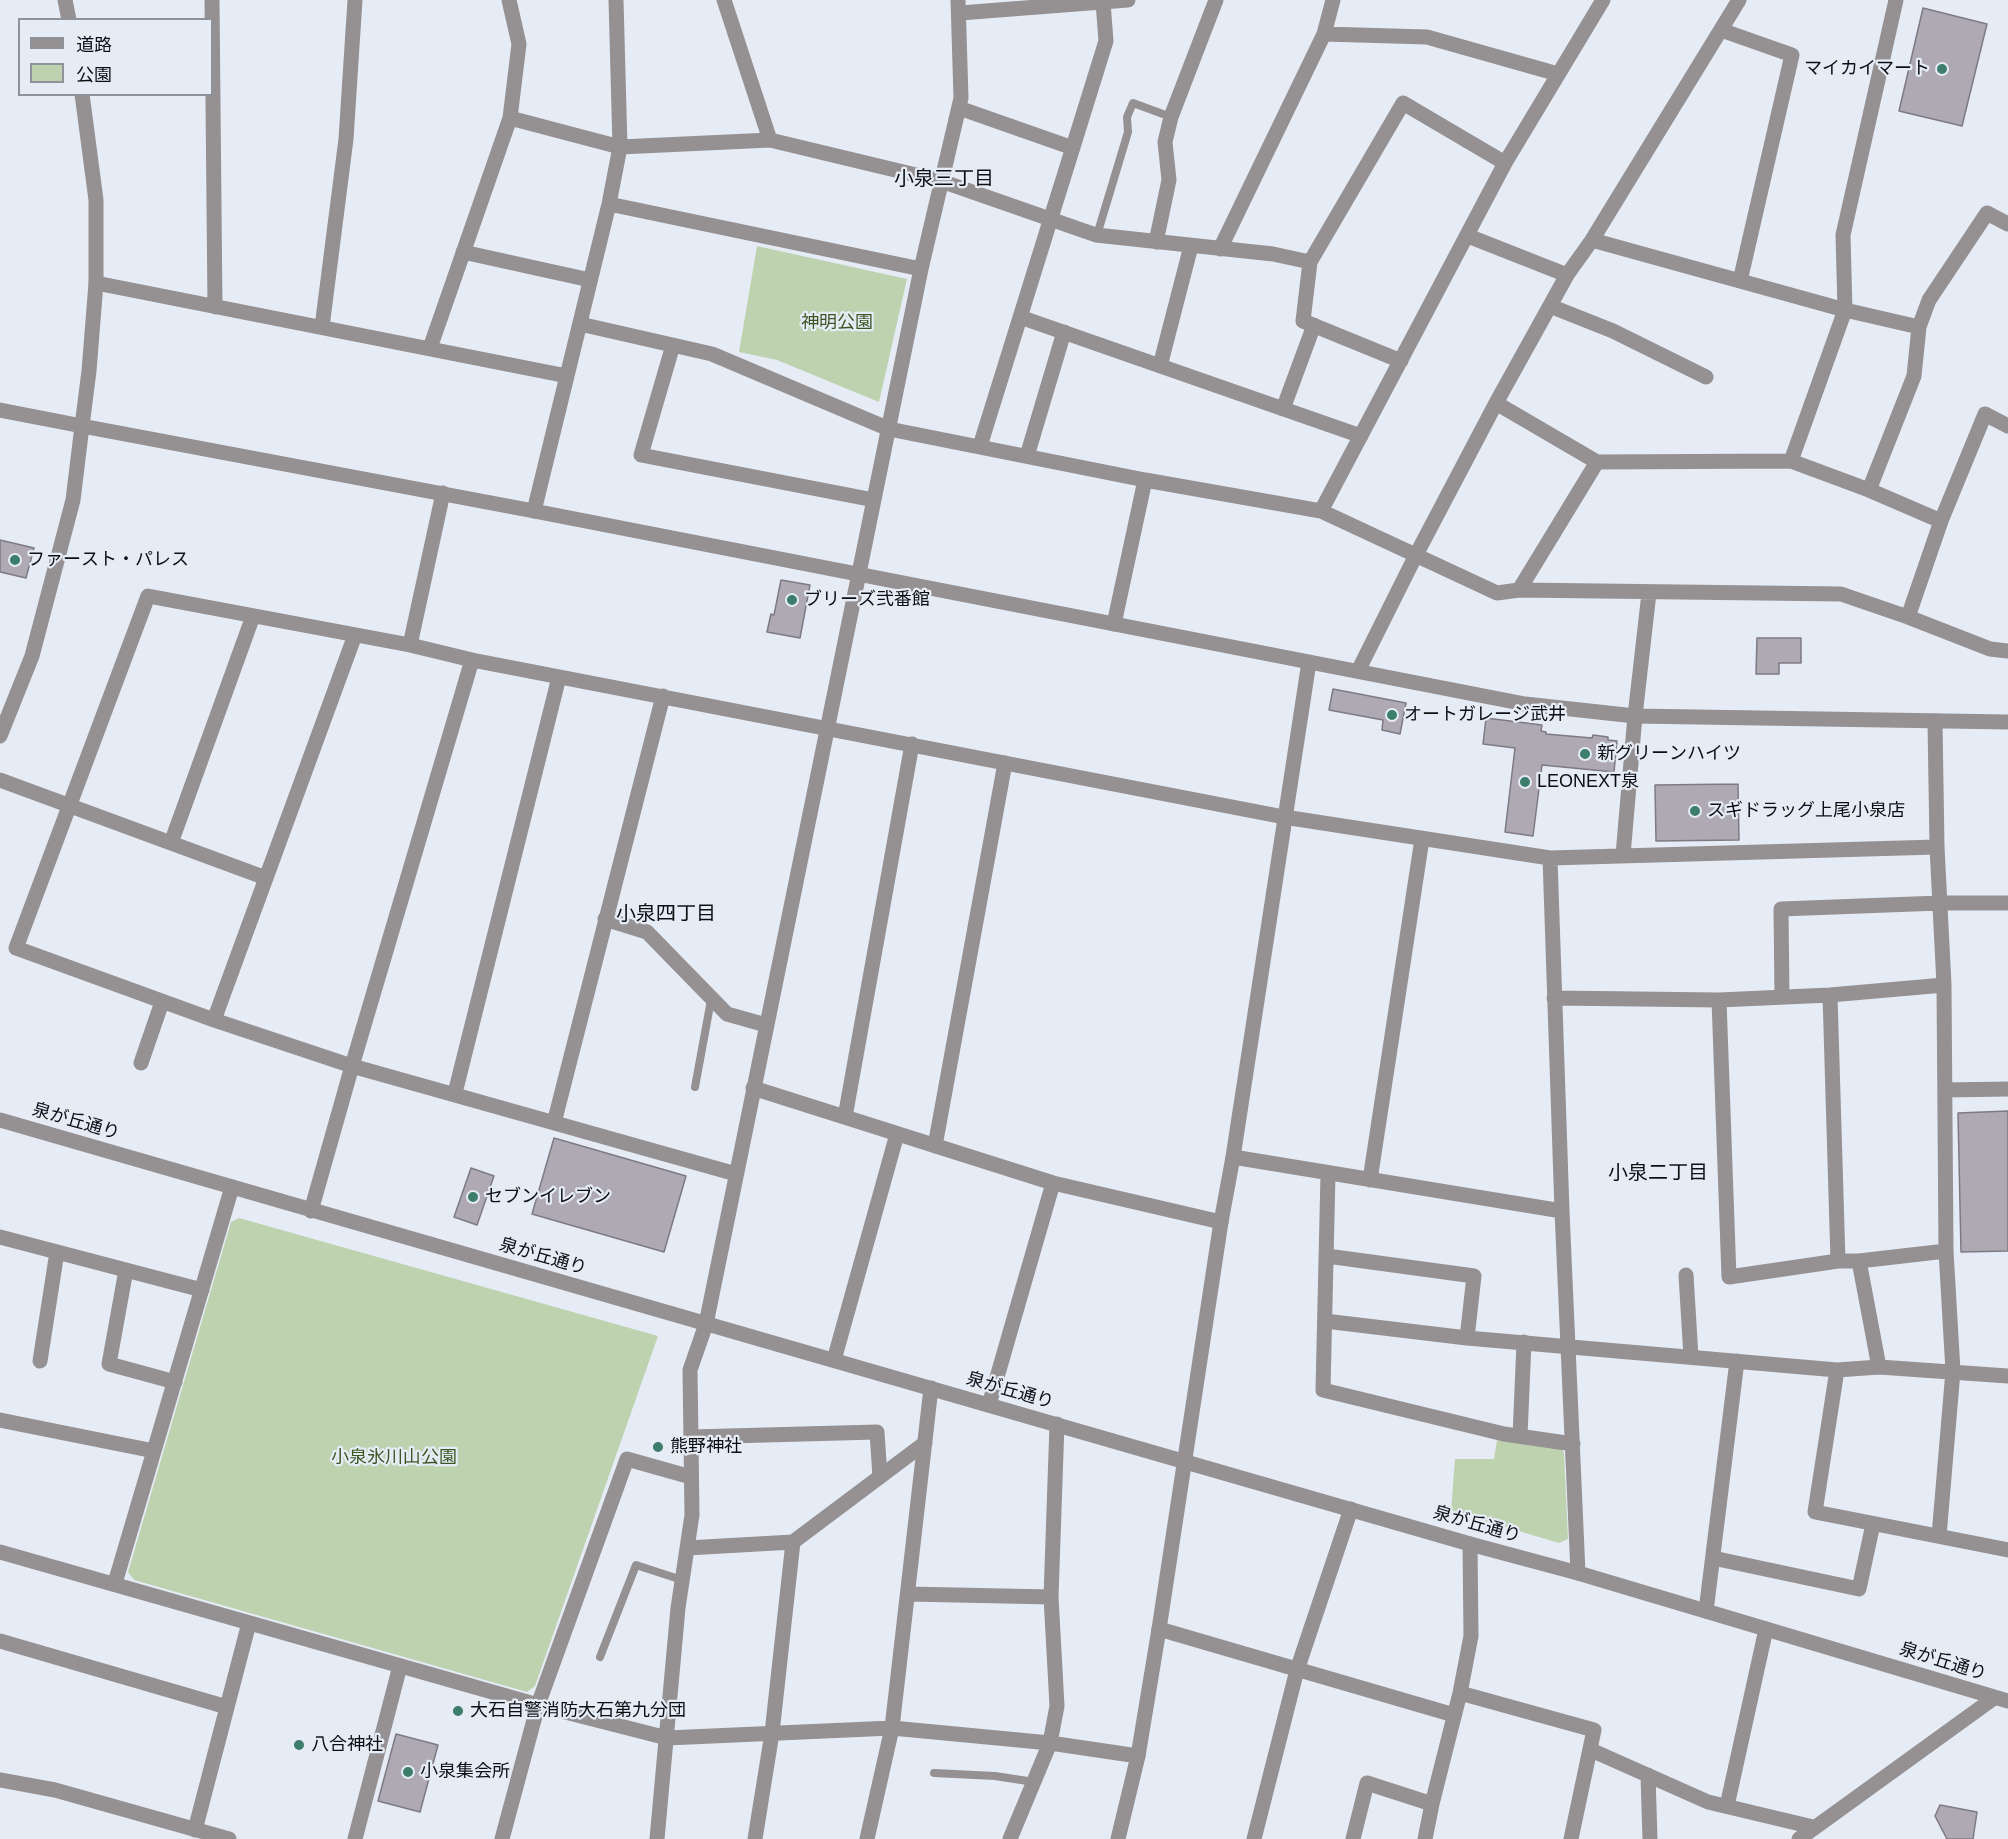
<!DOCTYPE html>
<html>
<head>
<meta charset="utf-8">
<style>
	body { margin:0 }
	#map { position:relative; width:2008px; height:1839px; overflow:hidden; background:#e5ecf6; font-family:Arial,"Noto Sans JP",sans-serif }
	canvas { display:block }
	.legend { position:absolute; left:18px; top:18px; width:195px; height:78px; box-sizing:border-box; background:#e5ecf6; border:2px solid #8e939b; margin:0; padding:8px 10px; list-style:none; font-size:18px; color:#0c0e12 }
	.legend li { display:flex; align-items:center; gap:12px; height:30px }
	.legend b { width:30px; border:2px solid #8e939b }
</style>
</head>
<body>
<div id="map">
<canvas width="2008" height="1839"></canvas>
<ul class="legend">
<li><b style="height:8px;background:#959092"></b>道路</li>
<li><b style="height:16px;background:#bfd2b0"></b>公園</li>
</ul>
</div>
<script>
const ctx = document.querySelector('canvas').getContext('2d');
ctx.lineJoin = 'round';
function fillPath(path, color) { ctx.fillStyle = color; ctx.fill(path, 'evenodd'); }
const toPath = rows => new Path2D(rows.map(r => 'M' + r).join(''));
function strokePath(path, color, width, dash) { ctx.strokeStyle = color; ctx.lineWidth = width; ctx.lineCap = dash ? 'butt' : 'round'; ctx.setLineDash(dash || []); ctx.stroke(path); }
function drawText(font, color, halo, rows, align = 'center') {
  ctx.font = font + ' Arial,"Noto Sans JP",sans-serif'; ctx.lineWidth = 4.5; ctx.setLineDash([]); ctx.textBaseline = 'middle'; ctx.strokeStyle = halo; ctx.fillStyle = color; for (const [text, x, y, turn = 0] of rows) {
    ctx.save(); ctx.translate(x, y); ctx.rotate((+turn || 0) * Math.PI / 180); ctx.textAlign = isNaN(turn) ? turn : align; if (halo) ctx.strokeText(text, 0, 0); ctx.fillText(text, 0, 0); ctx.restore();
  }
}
fillPath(toPath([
	[757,246,907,279,879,402,777,360,739,352],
	[239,1218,658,1336,535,1686,527,1692,134,1580,128,1572,231,1222],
	[1497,1440,1561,1448,1564,1453,1568,1539,1559,1543,1451,1511,1455,1459,1494,1459]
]), '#bfd2b0');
const building = toPath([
	[1923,8,1987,24,1962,126,1899,111,1923,8],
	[0,540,34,548,26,578,0,572,0,540],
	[781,580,810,585,800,638,767,632,771,614,774,615,781,580],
	[1757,638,1801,638,1801,663,1779,663,1779,674,1756,674,1757,638],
	[1333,689,1406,703,1400,734,1382,730,1383,720,1329,710,1333,689],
	[1486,718,1542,725,1541,731,1546,732,1546,734,1592,738,1593,735,1608,737,1608,740,1617,741,1614,772,1542,765,1533,836,1505,832,1515,748,1483,744,1486,718],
	[1738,784,1739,840,1656,841,1655,785,1738,784],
	[2008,1111,2008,1251,1961,1252,1958,1113,2008,1111],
	[554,1138,686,1176,664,1252,532,1214,554,1138],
	[471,1168,494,1176,477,1225,454,1217,471,1168],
	[396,1734,438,1745,420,1812,378,1801,396,1734],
	[1940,1805,1977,1812,1973,1839,1947,1839,1935,1816,1940,1805]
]);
fillPath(building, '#aea9b3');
strokePath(building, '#7e7a84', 1.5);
strokePath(toPath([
	[1097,235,1128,132,1127,117,1133,103,1171,117],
	[695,1087,711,1000],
	[600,1657,636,1565,682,1580],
	[934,1773,995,1776,1034,1782]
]), '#959092', 8);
strokePath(toPath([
	[212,0,215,307],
	[724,0,770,140],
	[960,13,1128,0],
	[1721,30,1792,55,1740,281],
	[1324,34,1427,37,1558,74],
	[959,108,1073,148],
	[510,118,620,147,770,140,941,181,1096,235,1273,254,1310,262],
	[609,204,921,269],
	[1468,236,1567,275],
	[1592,240,1845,310,1919,327],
	[1156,242,1169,180,1165,142,1171,117,1216,0],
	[1220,249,1324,34,1333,0],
	[463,252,590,280],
	[96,283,567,376],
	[1550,306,1613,331,1706,377],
	[1020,317,1361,436],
	[580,324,712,354,889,429,1145,480,1321,511,1497,593,1519,590,1841,594,1908,617,1990,649,2008,651],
	[322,327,346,139,355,0],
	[673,345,641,455,874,500],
	[430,348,510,118,519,44,509,0],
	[1401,361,1303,321,1310,262,1403,103,1505,163],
	[1160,366,1191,246],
	[1496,403,1597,462,1791,461,1869,490,1941,521],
	[1283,409,1314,325],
	[0,410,82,426],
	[980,446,1106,41,1103,2],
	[1027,456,1064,332],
	[1791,461,1845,310,1843,235,1896,0],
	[1869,490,1914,376,1919,327,1929,300,1987,213,2008,224],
	[534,511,609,204,620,147,616,0],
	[1321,511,1505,163,1603,0],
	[1519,590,1597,462],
	[1908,617,1941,521,1985,414,2008,426],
	[1114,624,1145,480],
	[410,645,443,493],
	[1358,671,1416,555,1496,403,1567,275,1592,240,1739,0],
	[1935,721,1937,847,1944,985,1946,1251,1953,1371,1939,1536],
	[0,780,266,878],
	[171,843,253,616],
	[1623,855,1635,716,1649,593],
	[1550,858,1562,1211,1578,1573],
	[605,919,647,932,727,1014,766,1025],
	[1830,995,1838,1261],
	[1782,997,1781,909,1940,903,2008,903],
	[1554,998,1719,1000,1830,995,1944,985],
	[1719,1000,1729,1277,1838,1261,1859,1261,1946,1251],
	[214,1020,355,635],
	[141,1063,162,1002],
	[753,1088,1053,1183,1221,1222],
	[1945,1090,2008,1089],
	[455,1093,559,677],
	[845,1117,912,744],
	[554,1123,663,696],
	[935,1146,1005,763],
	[1233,1157,1562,1211],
	[736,1174,352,1066,214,1020,16,948,148,596,410,645,472,660,1284,817,1550,858,1937,847],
	[1328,1174,1323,1390,1504,1434,1573,1444],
	[1370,1180,1422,839],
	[311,1211,352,1066,472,660],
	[0,1237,202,1290],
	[1859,1261,1879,1367],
	[126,1270,109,1364,175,1382],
	[1686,1275,1691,1357],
	[1325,1321,1467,1338,1474,1276,1327,1256],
	[1467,1338,1837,1370,1879,1367,2008,1376],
	[834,1360,897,1134],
	[40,1361,57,1252],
	[1837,1370,1815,1512,2008,1550],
	[989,1405,1053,1183],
	[0,1420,154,1451],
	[1520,1436,1524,1342],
	[691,1437,877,1432,880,1477],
	[687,1548,793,1542,925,1443],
	[0,1552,538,1705,667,1738,892,1728,1050,1743,1138,1756],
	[1713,1558,1859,1589,1873,1524],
	[115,1583,232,1187],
	[908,1594,1051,1597],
	[1706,1611,1737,1361],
	[1159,1629,1454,1715],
	[0,1641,227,1707],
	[1460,1693,1594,1730,1571,1839],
	[1591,1750,1708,1802,1813,1827],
	[1648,1775,1650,1839],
	[0,1780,55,1790,229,1839],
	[1727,1806,1766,1629],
	[195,1830,249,1623],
	[355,1839,400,1666],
	[502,1839,538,1705,627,1459,691,1477],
	[657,1839,678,1608,692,1515,690,1370,706,1324,921,269,961,98,958,0],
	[755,1839,772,1733,793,1542],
	[867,1839,892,1728,931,1388],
	[1010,1839,1050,1743,1057,1706,1051,1597,1057,1424],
	[1254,1839,1297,1670,1351,1509],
	[1353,1839,1367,1783,1432,1804],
	[1425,1839,1432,1804,1460,1693,1471,1636,1470,1544],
	[1799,1839,1994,1698]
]), '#959092', 15);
strokePath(toPath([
	[65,0,69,20],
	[82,426,534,511,1525,704,1635,716,2008,722],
	[0,736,32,656,73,500,82,426,89,371,96,283,96,200,82,94],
	[0,1120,1470,1544,1578,1573,2008,1701],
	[1118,1839,1138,1756,1159,1629,1221,1222,1233,1157,1309,662]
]), '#959092', 15);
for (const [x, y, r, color] of [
	[1942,69,6,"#3c7d6c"],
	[15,560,6,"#3c7d6c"],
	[792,600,6,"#3c7d6c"],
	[1392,715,6,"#3c7d6c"],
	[1585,754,6,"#3c7d6c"],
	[1525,782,6,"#3c7d6c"],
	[1695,811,6,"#3c7d6c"],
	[473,1197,6,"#3c7d6c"],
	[658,1447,6,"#3c7d6c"],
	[458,1711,6,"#3c7d6c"],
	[299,1745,6,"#3c7d6c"],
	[408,1772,6,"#3c7d6c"]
]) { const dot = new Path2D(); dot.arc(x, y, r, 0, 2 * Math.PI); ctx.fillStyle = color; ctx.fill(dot); strokePath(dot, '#e5ecf6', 2); }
drawText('18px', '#0c0e12', '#e5ecf6', [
	["マイカイマート",1930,69,"right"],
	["ファースト・パレス",27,560],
	["ブリーズ弐番館",804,600],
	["オートガレージ武井",1404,715],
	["新グリーンハイツ",1597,754],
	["LEONEXT泉",1537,782],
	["スギドラッグ上尾小泉店",1707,811],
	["セブンイレブン",485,1197],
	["熊野神社",670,1447],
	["大石自警消防大石第九分団",470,1711],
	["八合神社",311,1745],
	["小泉集会所",420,1772]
], 'left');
drawText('18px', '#3c5623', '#e5ecf6', [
	["神明公園",837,323],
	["小泉氷川山公園",394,1458]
]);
drawText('18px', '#0c0e12', '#e5ecf6', [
	["泉が丘通り",76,1122,16],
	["泉が丘通り",543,1257,16],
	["泉が丘通り",1010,1391,16],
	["泉が丘通り",1477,1525,16],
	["泉が丘通り",1943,1662,17]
]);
drawText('20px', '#0c0e12', '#e5ecf6', [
	["小泉三丁目",944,179],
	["小泉四丁目",666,914],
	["小泉二丁目",1658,1173]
]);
</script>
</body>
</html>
